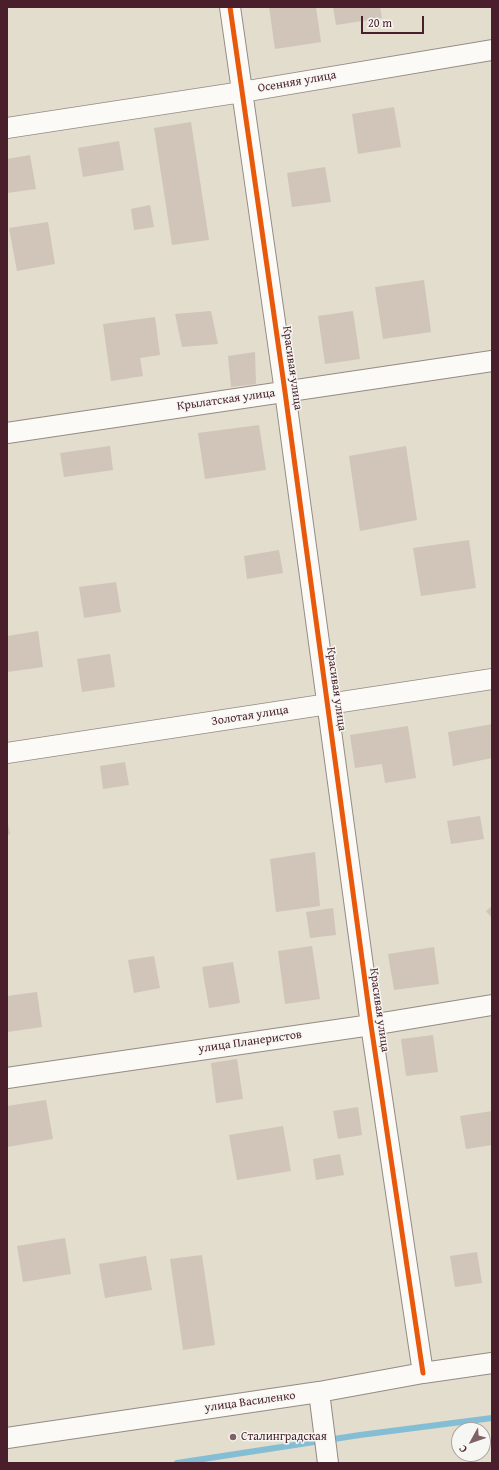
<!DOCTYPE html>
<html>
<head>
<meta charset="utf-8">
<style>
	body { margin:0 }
	#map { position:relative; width:499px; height:1470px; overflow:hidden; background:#e2ddcc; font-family:"Gentium Book Plus",serif }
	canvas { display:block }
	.frame { position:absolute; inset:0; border:8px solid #4a1f2b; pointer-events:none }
	.north { position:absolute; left:451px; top:1422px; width:40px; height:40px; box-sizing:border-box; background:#f6f6f2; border:1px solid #b1a0a2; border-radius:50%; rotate:230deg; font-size:11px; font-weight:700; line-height:16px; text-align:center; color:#4a1f2b }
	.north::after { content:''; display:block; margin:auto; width:14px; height:18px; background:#7f6263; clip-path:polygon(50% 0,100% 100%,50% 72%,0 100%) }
	.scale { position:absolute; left:361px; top:16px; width:63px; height:18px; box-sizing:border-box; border:2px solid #4a1f2b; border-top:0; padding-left:5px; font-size:12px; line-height:14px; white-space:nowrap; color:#4a1f2b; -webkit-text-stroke:3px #f6f6f2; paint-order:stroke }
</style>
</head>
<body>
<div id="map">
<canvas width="499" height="1470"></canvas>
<div class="frame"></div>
<div class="north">С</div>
<div class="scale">20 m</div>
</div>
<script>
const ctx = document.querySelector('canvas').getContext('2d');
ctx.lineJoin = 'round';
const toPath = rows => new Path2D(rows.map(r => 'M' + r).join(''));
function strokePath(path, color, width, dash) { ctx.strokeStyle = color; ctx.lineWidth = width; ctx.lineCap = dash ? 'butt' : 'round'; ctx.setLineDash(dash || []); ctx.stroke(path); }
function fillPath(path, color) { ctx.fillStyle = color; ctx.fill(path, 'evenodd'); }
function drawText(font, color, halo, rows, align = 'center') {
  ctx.font = font + ' "Gentium Book Plus",serif'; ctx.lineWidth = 3; ctx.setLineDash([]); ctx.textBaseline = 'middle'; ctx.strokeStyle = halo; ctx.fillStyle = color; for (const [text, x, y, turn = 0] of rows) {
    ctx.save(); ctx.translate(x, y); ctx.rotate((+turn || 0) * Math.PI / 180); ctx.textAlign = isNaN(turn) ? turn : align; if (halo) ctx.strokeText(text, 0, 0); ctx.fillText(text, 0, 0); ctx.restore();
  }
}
strokePath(toPath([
	[177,1463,360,1435,492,1418]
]), '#84bed4', 6);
fillPath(toPath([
	[269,7,316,7,321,42,275,49],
	[333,7,380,7,382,18,336,25],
	[394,107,401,147,358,154,352,114],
	[191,122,209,240,172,245,154,128],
	[119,141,124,170,83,177,78,148],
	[30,155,36,189,7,193,7,159],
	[325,167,331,202,292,207,287,173],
	[150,205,154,227,134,230,131,209],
	[48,222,55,264,17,271,9,228],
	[424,280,431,332,383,339,375,287],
	[211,311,218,344,182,347,175,314],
	[353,311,360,359,325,364,318,316],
	[155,317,160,355,140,358,143,376,111,381,103,324],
	[255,352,256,384,231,387,228,356],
	[259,425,266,470,205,479,198,433],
	[110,446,113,470,64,477,60,453],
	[406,446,417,520,360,531,349,456],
	[469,540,476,588,421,596,413,548],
	[279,550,283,573,247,579,244,556],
	[116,582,121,612,84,618,79,587],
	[38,631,43,667,7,672,7,636],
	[110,654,115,687,82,692,77,659],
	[492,724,492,758,453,766,448,732],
	[408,726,416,778,385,783,382,764,355,768,350,735],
	[125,762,129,785,103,789,100,766],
	[480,816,484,839,451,844,447,821],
	[7,819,10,834,7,835],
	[315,852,320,906,276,912,270,859],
	[492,906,492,918,486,911],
	[333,908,336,935,310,938,306,912],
	[312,946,320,999,285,1004,278,951],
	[434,947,439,984,394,990,388,954],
	[154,956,160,988,134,993,128,960],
	[233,962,240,1003,209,1008,202,967],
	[37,992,42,1027,7,1032,7,996],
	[433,1035,438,1072,406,1076,401,1039],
	[237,1059,243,1099,216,1103,211,1063],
	[46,1100,53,1139,7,1147,7,1106],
	[358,1107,362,1135,338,1139,333,1111],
	[492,1111,492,1145,466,1149,460,1116],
	[283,1126,291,1171,237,1180,229,1135],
	[340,1154,344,1175,316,1180,313,1159],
	[65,1238,71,1274,23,1282,17,1246],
	[477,1252,482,1283,455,1287,450,1256],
	[202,1255,215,1345,183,1350,170,1259],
	[146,1256,152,1290,105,1298,99,1264]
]), '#d0c5b8');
const minor = toPath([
	[230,7,285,392,371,1025,423,1373],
	[7,128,242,92,492,50],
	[7,433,492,361],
	[7,753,492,679],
	[7,1078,371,1025,492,1005],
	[319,1392,328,1463],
	[7,1438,319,1392,423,1373,492,1363]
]);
strokePath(minor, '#958b84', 22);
strokePath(minor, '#fbfaf7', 20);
strokePath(toPath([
	[230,7,285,392,371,1025,423,1373]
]), '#e8590c', 5);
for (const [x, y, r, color] of [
	[233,1437,4,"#7f6263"]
]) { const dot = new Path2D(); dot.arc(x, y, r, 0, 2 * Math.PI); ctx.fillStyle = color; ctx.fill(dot); strokePath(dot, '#f6f6f2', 1.5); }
drawText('12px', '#4a1f2b', '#f6f6f2', [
	["Осенняя улица",297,82,-10],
	["Красивая улица",292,368,82],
	["Крылатская улица",226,400,-8],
	["Красивая улица",336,689,82],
	["Золотая улица",250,716,-9],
	["Красивая улица",379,1010,82],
	["улица Планеристов",250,1042,-8],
	["улица Василенко",250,1402,-8]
]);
drawText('12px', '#4a1f2b', '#f6f6f2', [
	["Сталинградская",241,1437]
], 'left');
</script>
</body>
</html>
